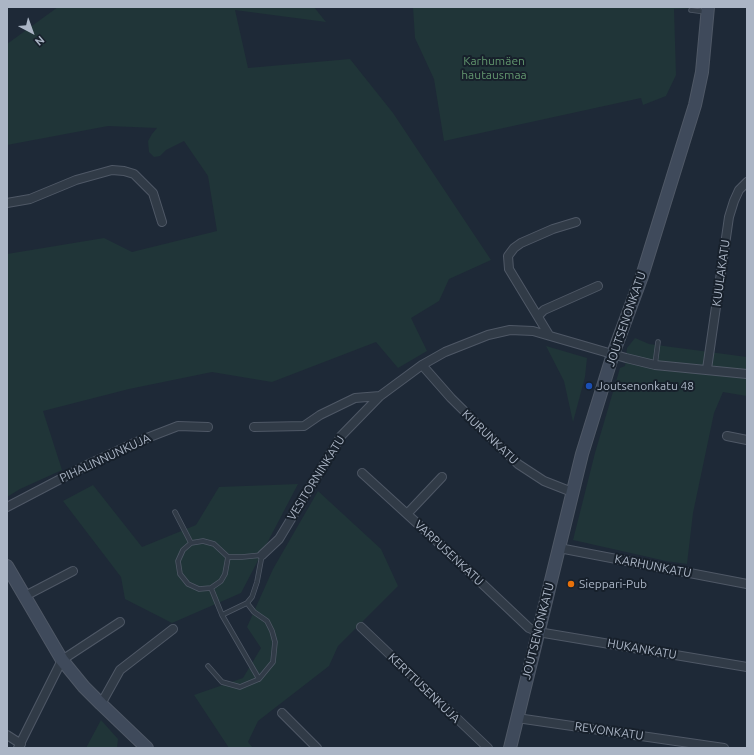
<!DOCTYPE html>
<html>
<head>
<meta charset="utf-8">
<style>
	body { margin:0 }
	#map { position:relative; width:754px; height:755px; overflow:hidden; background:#1e2937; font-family:Ubuntu,sans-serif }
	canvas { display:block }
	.frame { position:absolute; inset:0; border:8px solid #abb5c5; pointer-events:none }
	.north { position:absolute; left:12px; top:12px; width:40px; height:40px; -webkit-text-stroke:3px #17202b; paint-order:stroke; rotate:139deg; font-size:11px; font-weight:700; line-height:16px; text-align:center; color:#abb5c5 }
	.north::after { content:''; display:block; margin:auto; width:14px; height:18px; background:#abb5c5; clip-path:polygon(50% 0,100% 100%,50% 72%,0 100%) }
</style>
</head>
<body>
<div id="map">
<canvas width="754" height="755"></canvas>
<div class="frame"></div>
<div class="north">N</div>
</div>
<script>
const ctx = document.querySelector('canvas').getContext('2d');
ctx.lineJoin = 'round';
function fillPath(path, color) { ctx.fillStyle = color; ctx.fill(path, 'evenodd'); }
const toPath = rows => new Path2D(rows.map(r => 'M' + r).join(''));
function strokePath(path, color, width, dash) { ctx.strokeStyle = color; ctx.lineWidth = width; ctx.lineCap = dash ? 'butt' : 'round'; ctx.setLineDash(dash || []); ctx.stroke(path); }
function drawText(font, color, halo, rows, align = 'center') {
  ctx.font = font + ' Ubuntu,sans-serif'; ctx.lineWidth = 4; ctx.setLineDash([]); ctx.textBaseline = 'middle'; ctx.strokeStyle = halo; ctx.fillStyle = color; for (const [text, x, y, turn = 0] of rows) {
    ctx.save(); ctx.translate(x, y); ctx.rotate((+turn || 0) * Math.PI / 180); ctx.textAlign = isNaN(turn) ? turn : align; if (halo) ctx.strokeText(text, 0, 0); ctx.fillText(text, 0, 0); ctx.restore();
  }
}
fillPath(toPath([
	[58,7,314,7,326,22,235,10,248,68,350,59,393,113,491,260,449,279,439,301,411,318,427,351,398,368,376,342,272,382,212,372,129,389,43,411,62,470,20,489,7,497,7,254,104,238,132,252,217,231,208,176,184,141,166,150,160,156,154,157,149,152,148,141,152,134,157,128,108,126,7,145,7,44],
	[413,7,698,7,698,8,674,9,676,75,666,96,643,105,641,98,444,141,434,79,415,38],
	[635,338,649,344,747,357,747,396,723,392,714,413,693,513,687,564,666,561,573,540,595,453,620,368,625,366,627,348],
	[546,346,587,358,585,377,573,422,564,381],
	[298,484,241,593,172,623,125,599,121,577,63,501,93,485,142,547,196,525,219,487],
	[318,491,381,549,398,586,338,646,329,666,258,721,248,742,253,748,229,748,194,695,243,678,261,648,247,627,273,569],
	[101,720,118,739,117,748,86,748]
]), '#203538');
const lane = toPath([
	[691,10,707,12],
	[655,365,658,342],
	[175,512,191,543],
	[211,588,222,615,259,679],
	[222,615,247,603],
	[208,666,222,682,240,687,259,679,273,662,275,642,272,631,267,621,254,612,247,603,252,597,257,582,262,555,242,557,228,557,214,544,203,541,191,543,183,550,178,561,180,574,188,584,199,589,211,588,221,581,225,574,228,557]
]);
const street = toPath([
	[7,203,30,199,76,180,112,170,124,171,134,174,153,193,162,222],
	[538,316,544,310,598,286],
	[549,335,509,269,508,256,514,248,521,243,553,229,576,222],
	[422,365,451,398,518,464,544,481,572,492],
	[707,369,729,217,734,201,739,190,747,182],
	[254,427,304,426,320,415,355,398,380,396],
	[727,436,747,440],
	[362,473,453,556,529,628,538,632,747,667],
	[7,507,91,463,134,443,178,426,208,427],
	[407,514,442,477],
	[559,548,747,584],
	[262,555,279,539,341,436,380,396,422,365,445,352,488,335,510,330,533,331,626,358,655,365,747,374],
	[25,596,73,571],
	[361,627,488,748],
	[101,704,120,670,173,629],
	[282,713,317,748],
	[517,718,724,748],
	[7,735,21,744],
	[18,748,62,660,120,622]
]);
const secondary = toPath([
	[7,566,62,660,84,687,101,704,147,748],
	[510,748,582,454,613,354,642,276,695,105,702,72,708,7]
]);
strokePath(lane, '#4f5866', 5.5);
strokePath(street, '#4f5866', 10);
strokePath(secondary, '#4f5866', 14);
strokePath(lane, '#313b47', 4);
strokePath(street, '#313b47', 8);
strokePath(secondary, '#3f4a5b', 12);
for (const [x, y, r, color] of [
	[589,386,4,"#1a4fb4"],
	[571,584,4,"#e8710a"]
]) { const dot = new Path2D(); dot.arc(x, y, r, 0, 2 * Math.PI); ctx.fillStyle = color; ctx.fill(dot); strokePath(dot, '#17202b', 1.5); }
drawText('12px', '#62966e', '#17202b', [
	["Karhumäen",494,61],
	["hautausmaa",494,75]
]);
drawText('12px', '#abb5c5', '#17202b', [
	["KUULAKATU",721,273,-82],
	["JOUTSENONKATU",626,319,-71],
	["KIURUNKATU",490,437,44],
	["PIHALINNUNKUJA",105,458,-25],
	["VESITORNINKATU",316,478,-58],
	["VARPUSENKATU",449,553,43],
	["KARHUNKATU",653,566,11],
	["JOUTSENONKATU",538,631,-76],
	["HUKANKATU",642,649,10],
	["KERTTUSENKUJA",424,688,44],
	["REVONKATU",609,731,8]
]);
drawText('12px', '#abb5c5', '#17202b', [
	["Joutsenonkatu 48",597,386],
	["Sieppari-Pub",579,584]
], 'left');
</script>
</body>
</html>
